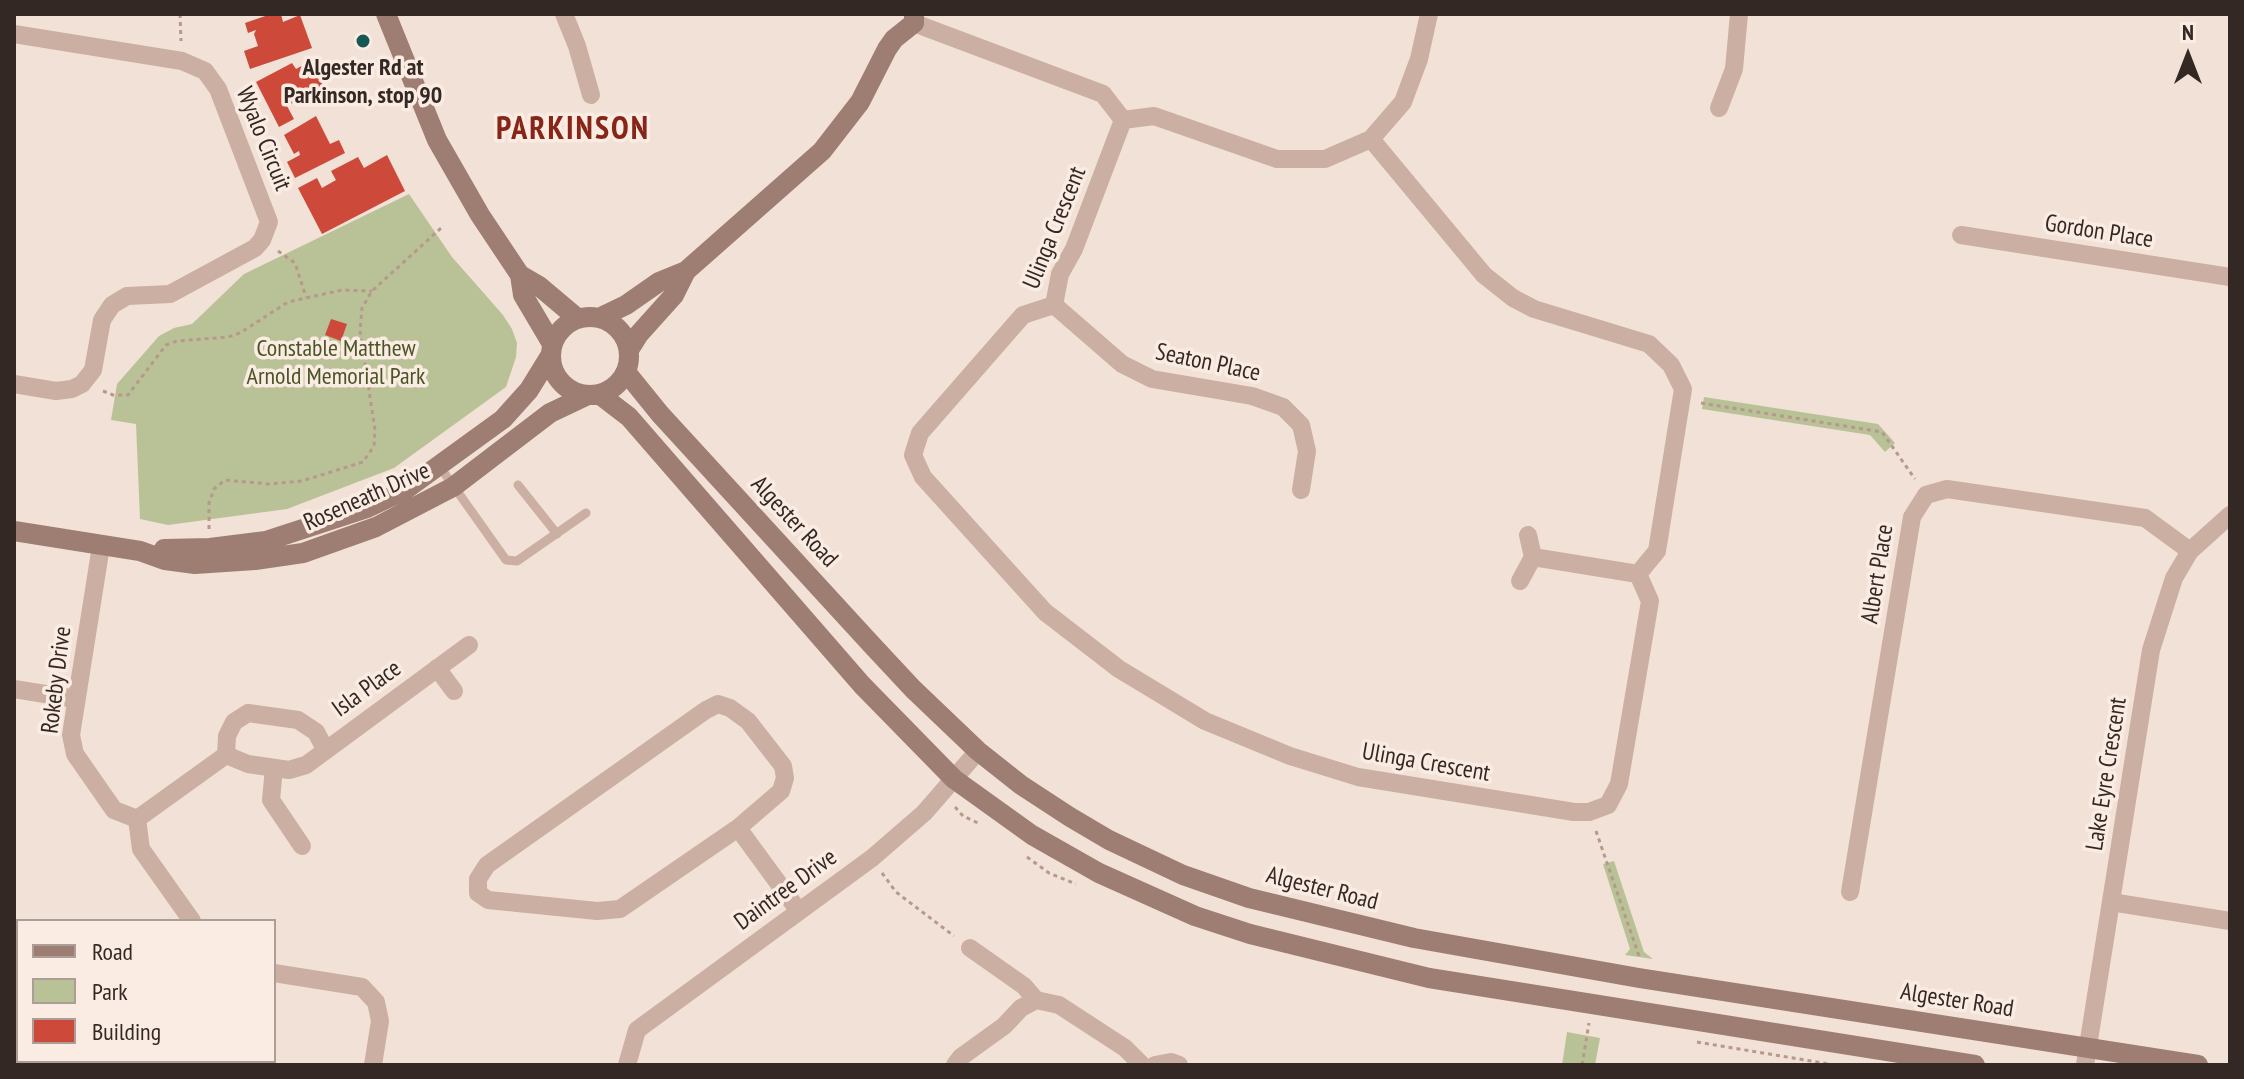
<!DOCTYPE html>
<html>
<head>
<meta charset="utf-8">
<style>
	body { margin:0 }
	#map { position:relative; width:2244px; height:1079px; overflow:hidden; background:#f2e1d6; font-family:"PT Sans Narrow",sans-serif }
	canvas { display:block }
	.frame { position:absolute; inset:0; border:16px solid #342825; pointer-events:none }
	.legend { position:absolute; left:16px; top:919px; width:260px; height:144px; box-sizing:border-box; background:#faece2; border:2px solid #ab9e96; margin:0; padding:10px 14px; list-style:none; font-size:24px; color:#342825 }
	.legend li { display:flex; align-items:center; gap:16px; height:40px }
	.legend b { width:40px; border:2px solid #ab9e96 }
	.north { position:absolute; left:2148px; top:16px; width:80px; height:80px; -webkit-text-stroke:6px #faece2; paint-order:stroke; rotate:0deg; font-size:22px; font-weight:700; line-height:32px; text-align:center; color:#342825 }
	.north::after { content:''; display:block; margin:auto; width:28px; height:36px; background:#342825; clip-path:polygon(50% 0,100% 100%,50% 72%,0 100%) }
</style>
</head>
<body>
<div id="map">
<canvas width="2244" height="1079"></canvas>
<div class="frame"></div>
<ul class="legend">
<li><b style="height:10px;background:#9e7d73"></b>Road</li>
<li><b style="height:22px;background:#b9c296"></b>Park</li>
<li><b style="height:22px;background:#cd4939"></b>Building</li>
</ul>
<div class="north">N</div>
</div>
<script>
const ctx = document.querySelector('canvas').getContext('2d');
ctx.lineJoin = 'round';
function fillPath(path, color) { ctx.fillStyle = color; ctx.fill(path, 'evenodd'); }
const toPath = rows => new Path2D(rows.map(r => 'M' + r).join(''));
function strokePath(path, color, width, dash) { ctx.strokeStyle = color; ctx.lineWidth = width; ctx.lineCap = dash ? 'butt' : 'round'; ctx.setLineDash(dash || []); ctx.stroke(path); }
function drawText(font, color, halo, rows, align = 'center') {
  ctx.font = font + ' "PT Sans Narrow",sans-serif'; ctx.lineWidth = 7; ctx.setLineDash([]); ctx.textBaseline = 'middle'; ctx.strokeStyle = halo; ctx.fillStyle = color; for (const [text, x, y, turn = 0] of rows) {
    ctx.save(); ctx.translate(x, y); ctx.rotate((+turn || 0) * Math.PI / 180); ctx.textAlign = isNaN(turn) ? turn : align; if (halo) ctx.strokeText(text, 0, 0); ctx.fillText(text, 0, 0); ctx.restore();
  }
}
fillPath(toPath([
	[409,194,452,257,503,315,512,329,517,343,516,357,506,387,394,468,287,509,168,525,140,519,136,424,111,420,117,384,159,336,174,328,192,324,244,274],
	[1704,397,1878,424,1895,443,1885,452,1870,435,1702,409],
	[1614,861,1644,952,1653,959,1625,955,1630,949,1603,864],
	[1567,1032,1600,1038,1595,1065,1562,1065]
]), '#b9c296');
fillPath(toPath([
	[271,14,281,14,283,22,300,15,312,48,250,69,244,51,258,46,254,34,256,30,248,33,245,23],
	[311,61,326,91,310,99,308,95,287,106,294,119,279,127,256,82,292,63,296,69],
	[316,116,330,144,339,140,345,153,295,178,287,162,300,155,299,151,294,154,284,135],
	[387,155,405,191,322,234,298,188,317,178,322,188,336,180,331,171,358,157,364,168],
	[331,319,347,324,341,341,325,335]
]), '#cd4939');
strokePath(toPath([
	[180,14,181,41],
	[278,251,295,263,306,297],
	[103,391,113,395,128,395,166,345,177,341,228,337,240,333,288,302,342,290,372,291],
	[1701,403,1882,432,1915,479],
	[209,529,209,503,214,489,225,480,269,484,302,481,363,462,374,446,375,430,360,331,362,308,372,291,441,228],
	[955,807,963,816,978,823],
	[1596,831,1639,956],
	[1027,857,1049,873,1076,884],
	[882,873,896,892,954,936],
	[1697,1042,1835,1065],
	[1582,1065,1589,1023]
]), '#b6998c', 3, [4, 4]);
strokePath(toPath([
	[440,467,506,560,517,561,586,513],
	[518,485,557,534]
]), '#caafa2', 9);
strokePath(toPath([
	[564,14,577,46,591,95],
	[914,23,1103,94,1123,120,1154,116,1277,159,1325,159,1371,139,1403,102,1419,59,1429,14],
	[14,34,182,61,205,71,218,89,269,222,262,240,255,248,170,294,127,296,112,305,102,320,93,370,82,384,72,389,56,391,14,384],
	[1719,108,1734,69,1739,14],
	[1123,120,1074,249,1060,274,1054,305,1023,315,920,433,913,455,923,477,1045,612,1119,669,1205,721,1290,756,1358,777,1574,812,1589,812,1608,805,1619,784,1650,601,1638,574,1657,551,1683,389,1671,365,1649,344,1534,309,1513,298,1484,275,1371,139],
	[1961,235,2230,277],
	[1054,305,1122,364,1152,379,1252,396,1283,407,1301,425,1307,451,1301,490],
	[101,546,71,735,75,754,114,810,137,819,141,849,192,921],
	[1533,557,1638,574],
	[1520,581,1533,557,1528,535],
	[437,668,454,691],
	[14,689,76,699],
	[226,755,227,736,234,722,248,713,298,720,316,732,325,749],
	[274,768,271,800,302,846],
	[137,819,226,755,248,764,289,770,306,765,469,645],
	[738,828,781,791,785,778,783,766,748,721,730,708,718,704,706,710,487,865,478,879,478,893,488,900,597,911,620,909,738,828,798,910],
	[1850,892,1912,517,1926,495,1947,489,2145,518,2190,551],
	[2111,902,2230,921],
	[970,948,1024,986,1036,1000],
	[274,973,362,987,376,1002,380,1021,373,1065],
	[627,1065,637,1030,872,858,924,813,978,751],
	[955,1065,961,1057,1004,1026,1021,1008,1036,1000,1059,1005,1125,1048,1142,1065],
	[1155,1065,1171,1062,1179,1065],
	[2085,1065,2151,650,2174,578,2190,551,2230,515]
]), '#caafa2', 18);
strokePath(toPath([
	[386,14,437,140,480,215,520,275,523,295,552,344],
	[520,275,539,286,577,318],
	'551 356a39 39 0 1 1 78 0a39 39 0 1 1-78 0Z',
	[601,317,626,305,659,282,686,271,822,151,860,102,887,49,894,39,914,23,914,14],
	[629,350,639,334,674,295,686,271],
	[626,372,660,414,871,644,913,689,978,751,1021,785,1070,817,1109,840,1183,875,1249,898,1414,938,1639,978,2198,1065],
	[599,394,629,417,862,685,954,779,1032,835,1099,873,1195,916,1250,934,1429,978,1975,1065],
	[14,531,140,551,165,560,195,564,255,560,303,553,376,527,453,487,550,413,588,395],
	[164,549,210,548,266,541,367,508,405,490,503,419,529,390,550,356]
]), '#9e7d73', 20);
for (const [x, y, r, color] of [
	[363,41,8,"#185854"]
]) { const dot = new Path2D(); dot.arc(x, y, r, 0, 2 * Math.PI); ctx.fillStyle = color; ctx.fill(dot); strokePath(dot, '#faece2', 3); }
drawText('bold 24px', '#342825', '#faece2', [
	["Algester Rd at",363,68],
	["Parkinson, stop 90",363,96]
]);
drawText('24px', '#342825', '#faece2', [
	["Wyalo Circuit",263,139,68],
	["Ulinga Crescent",1055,228,-68],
	["Gordon Place",2099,232,9],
	["Seaton Place",1208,363,12],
	["Roseneath Drive",367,497,-24],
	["Algester Road",794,522,47],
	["Albert Place",1878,574,-81],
	["Rokeby Drive",57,680,-83],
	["Isla Place",367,689,-36],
	["Ulinga Crescent",1426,763,10],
	["Lake Eyre Crescent",2107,774,-81],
	["Algester Road",1322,889,14],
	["Daintree Drive",786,890,-36],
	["Algester Road",1957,1001,9]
]);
drawText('24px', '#4a5427', '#faece2', [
	["Constable Matthew",336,349],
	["Arnold Memorial Park",336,377]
]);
ctx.letterSpacing = '2px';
drawText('bold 32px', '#882519', '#faece2', [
	["PARKINSON",573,130]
]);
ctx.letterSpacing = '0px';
</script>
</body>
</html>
